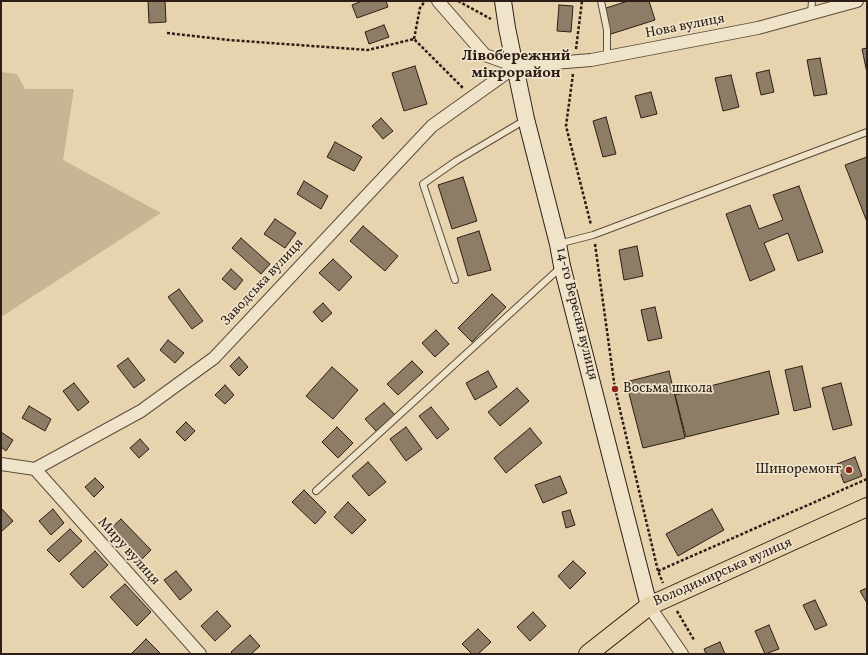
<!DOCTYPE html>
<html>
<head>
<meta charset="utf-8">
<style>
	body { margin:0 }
	#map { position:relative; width:868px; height:655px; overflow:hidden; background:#e7d4ae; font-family:Vollkorn,serif }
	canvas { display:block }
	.frame { position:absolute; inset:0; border:2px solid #2c1e17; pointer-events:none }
</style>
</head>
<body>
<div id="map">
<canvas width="868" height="655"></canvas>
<div class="frame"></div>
</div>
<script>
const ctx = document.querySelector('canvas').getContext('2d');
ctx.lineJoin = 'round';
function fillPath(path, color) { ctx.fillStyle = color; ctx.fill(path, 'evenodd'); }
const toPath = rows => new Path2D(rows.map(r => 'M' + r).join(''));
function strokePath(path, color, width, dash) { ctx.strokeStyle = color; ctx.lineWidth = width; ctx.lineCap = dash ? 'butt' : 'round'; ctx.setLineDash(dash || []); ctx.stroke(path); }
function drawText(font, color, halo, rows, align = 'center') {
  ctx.font = font + ' Vollkorn,serif'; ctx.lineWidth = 3.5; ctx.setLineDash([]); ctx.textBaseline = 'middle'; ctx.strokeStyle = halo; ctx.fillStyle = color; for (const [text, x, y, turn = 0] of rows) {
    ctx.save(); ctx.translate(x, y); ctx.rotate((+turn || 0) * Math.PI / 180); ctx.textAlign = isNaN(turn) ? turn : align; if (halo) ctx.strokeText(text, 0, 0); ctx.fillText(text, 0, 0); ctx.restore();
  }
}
fillPath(toPath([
	[1,72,17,74,25,89,74,89,63,160,161,213,1,317]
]), '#c7b594');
const building = toPath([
	[148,1,165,1,166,22,149,23,148,1],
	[362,1,386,1,388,7,357,18,352,5,362,1],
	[628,1,649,1,655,20,611,34,603,9,628,1],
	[559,5,573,6,571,32,557,31,559,5],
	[384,25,389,37,369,44,365,32,384,25],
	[867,48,867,73,862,49,867,48],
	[820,58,827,94,814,96,807,60,820,58],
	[415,66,427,104,404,111,392,73,415,66],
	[769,70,774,92,761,95,756,73,769,70],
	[731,75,739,107,723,111,715,78,731,75],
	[651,92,657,114,641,118,635,96,651,92],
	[606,117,616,154,603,157,593,121,606,117],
	[381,118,393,131,383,139,372,126,381,118],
	[335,142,362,157,354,171,327,157,335,142],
	[867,157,867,222,845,165,867,157],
	[463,177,477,221,452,229,438,185,463,177],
	[304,181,328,196,321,209,297,194,304,181],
	[799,186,823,252,798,261,788,233,764,243,775,270,750,281,726,214,750,205,759,229,783,220,773,195,799,186],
	[275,219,296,233,285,248,264,234,275,219],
	[363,226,398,256,385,271,350,241,363,226],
	[479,231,491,270,468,276,457,238,479,231],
	[241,238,270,264,261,274,232,248,241,238],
	[637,246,643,276,624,280,619,250,637,246],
	[333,259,352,277,339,291,319,273,333,259],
	[231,269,243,280,235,290,222,279,231,269],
	[179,289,203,321,192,329,168,297,179,289],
	[492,294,506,307,472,342,458,328,492,294],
	[323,303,332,313,322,322,313,312,323,303],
	[655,307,662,338,648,341,641,310,655,307],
	[436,330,449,344,435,357,422,343,436,330],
	[168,340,184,353,175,363,160,350,168,340],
	[239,357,248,367,239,376,230,366,239,357],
	[128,358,145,380,134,388,117,366,128,358],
	[412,361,423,372,398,395,387,384,412,361],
	[802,366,811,407,794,411,785,370,802,366],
	[332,367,358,390,333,419,306,396,332,367],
	[488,371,497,387,475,400,466,383,488,371],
	[669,371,685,438,643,448,626,382,669,371],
	[769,371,779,414,686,437,675,395,769,371],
	[74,383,89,402,78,411,63,391,74,383],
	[841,383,852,425,833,430,822,388,841,383],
	[225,385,234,395,225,404,215,395,225,385],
	[517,388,529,401,500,426,488,412,517,388],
	[384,403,395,415,376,431,365,419,384,403],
	[29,406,51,419,45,431,22,418,29,406],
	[431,407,449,429,437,439,419,416,431,407],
	[186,422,195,431,185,441,176,432,186,422],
	[337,427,353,443,338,458,322,442,337,427],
	[406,427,422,449,406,461,390,439,406,427],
	[530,428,542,443,506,473,494,458,530,428],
	[1,432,13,440,6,451,1,447,1,432],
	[140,439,149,449,139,458,130,448,140,439],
	[855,457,862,476,844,483,837,464,855,457],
	[368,462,386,482,369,496,352,476,368,462],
	[560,476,567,493,543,503,535,485,560,476],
	[95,478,104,487,94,497,85,487,95,478],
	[304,490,326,512,315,524,292,502,304,490],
	[348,502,366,520,352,534,334,517,348,502],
	[1,508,13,521,1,532,1,508],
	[53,509,64,523,51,535,39,521,53,509],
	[712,509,724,530,678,556,666,534,712,509],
	[570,510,575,525,566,528,562,512,570,510],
	[121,519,151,550,140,561,110,529,121,519],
	[70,529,82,541,59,562,47,550,70,529],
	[95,551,108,565,83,588,70,574,95,551],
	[573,561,586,573,570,589,558,576,573,561],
	[176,571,192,590,180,600,164,580,176,571],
	[125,584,151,612,137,626,110,597,125,584],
	[867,588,867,603,860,591,867,588],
	[815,600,827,625,815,630,803,605,815,600],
	[217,611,231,626,215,641,201,626,217,611],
	[533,612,546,626,530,641,517,627,533,612],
	[769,625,779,649,765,654,755,631,769,625],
	[478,629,491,642,478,654,472,654,462,644,478,629],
	[250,635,260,646,251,654,233,654,231,652,250,635],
	[146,639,160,653,158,654,131,654,146,639],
	[720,642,725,654,706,654,704,649,720,642]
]);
fillPath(building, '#8d7d66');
strokePath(building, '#2c1e17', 1);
const lane = toPath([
	[601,1,607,30,607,57],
	[811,13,812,1],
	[558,244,593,235,867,132],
	[455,280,423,184,456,161,525,120],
	[316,491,561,267]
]);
const street = toPath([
	[438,1,485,55,516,66,591,60,758,28,857,1],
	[1,464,35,469,141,411,214,358,432,126,516,66],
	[35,469,200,654],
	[649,606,682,654]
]);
const secondary = toPath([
	[503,1,507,28,526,119,558,244,562,266,649,606]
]);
const primary = toPath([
	[588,654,649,606,867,507]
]);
strokePath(lane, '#5b4c3d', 8);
strokePath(street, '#5b4c3d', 14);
strokePath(secondary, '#2c1e17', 18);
strokePath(primary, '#2c1e17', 20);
strokePath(toPath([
	[458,1,491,19],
	[167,33,229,40,368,50,414,39,463,88],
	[414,39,420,8,425,1],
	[576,49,582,1],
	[573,74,566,126,591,225],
	[595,244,615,389,658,571,663,583],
	[658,571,867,479],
	[677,611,694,640]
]), '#2c1e17', 2.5, [3, 2]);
strokePath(lane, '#efe3ca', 6);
strokePath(street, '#efe3ca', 12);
strokePath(secondary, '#efe3ca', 16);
strokePath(primary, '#e7d4ae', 18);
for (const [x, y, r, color] of [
	[615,389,4,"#8f2418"],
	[849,470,4,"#8f2418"]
]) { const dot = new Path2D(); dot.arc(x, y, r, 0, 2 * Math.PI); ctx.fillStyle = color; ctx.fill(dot); strokePath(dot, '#efe3ca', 1.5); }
drawText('14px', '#2c1e17', '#efe3ca', [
	["Нова вулиця",685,27,-11],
	["Заводська вулиця",263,283,-47],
	["14-го Вересня вулиця",576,314,76],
	["Миру вулиця",128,552,48],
	["Володимирська вулиця",723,573,-24]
]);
drawText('14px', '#2c1e17', '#efe3ca', [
	["Восьма школа",623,389],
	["Шиноремонт",841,470,"right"]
], 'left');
drawText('bold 15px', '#2c1e17', '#efe3ca', [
	["Лівобережний",516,57],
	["мікрорайон",516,74]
]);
</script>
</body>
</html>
